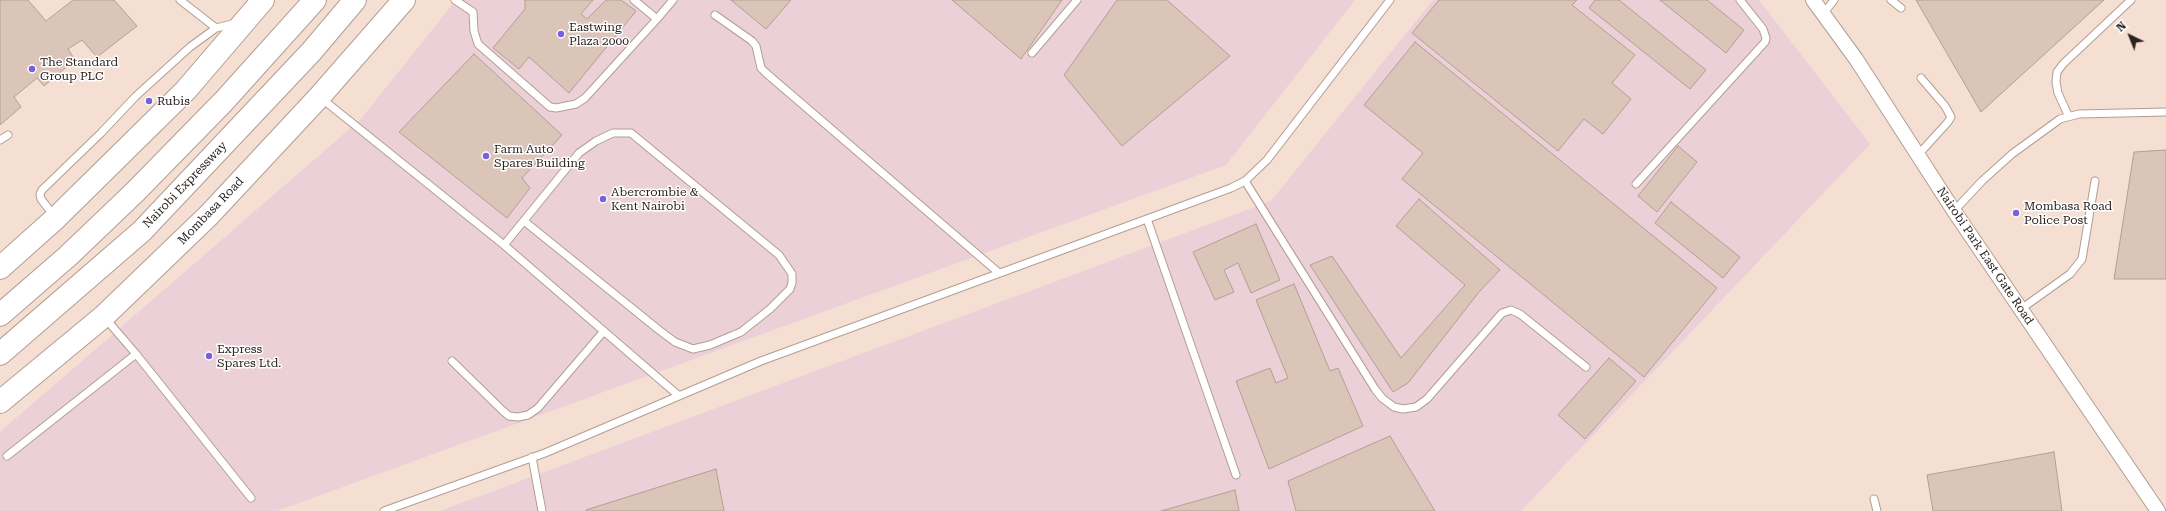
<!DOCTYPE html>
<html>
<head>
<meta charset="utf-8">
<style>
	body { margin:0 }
	#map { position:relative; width:2166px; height:511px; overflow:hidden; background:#f5ded2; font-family:"Roboto Serif",serif }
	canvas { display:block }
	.north { position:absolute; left:2110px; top:16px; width:40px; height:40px; -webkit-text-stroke:3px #fff; paint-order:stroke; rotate:317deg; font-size:11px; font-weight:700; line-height:16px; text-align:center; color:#2b231f }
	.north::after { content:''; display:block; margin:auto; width:14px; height:18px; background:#2b231f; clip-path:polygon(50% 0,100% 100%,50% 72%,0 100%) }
</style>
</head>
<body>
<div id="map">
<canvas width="2166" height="511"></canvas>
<div class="north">N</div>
</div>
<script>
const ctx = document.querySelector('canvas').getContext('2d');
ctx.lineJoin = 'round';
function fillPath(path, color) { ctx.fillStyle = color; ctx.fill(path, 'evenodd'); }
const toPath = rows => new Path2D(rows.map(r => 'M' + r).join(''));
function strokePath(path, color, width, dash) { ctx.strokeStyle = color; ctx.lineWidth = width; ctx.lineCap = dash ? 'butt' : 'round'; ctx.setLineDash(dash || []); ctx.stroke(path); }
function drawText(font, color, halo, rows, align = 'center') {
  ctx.font = font + ' "Roboto Serif",serif'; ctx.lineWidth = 3; ctx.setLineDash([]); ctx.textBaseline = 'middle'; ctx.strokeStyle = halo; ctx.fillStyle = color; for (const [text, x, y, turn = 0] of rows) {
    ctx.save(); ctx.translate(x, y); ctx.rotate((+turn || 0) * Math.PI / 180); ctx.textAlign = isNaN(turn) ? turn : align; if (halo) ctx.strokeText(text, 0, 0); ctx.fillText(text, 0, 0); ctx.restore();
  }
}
fillPath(toPath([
	[456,0,1355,0,1226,165,277,511,0,511,0,432,360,120],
	[1433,0,1759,0,1870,144,1521,511,440,511,1271,201]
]), '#ebd1d7');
const building = toPath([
	[0,0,28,0,46,21,73,0,114,0,137,26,97,57,82,40,68,49,75,60,44,86,37,78,14,97,21,107,0,125,0,0],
	[525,0,593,0,581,14,587,19,606,0,621,0,636,11,569,93,529,57,519,69,493,48,525,9,525,0],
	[731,0,791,0,766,29,731,0],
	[952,0,1062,0,1021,59,952,0],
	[1117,0,1167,0,1230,56,1122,146,1064,75,1117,0],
	[1439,0,1577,0,1572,5,1635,55,1612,83,1631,99,1603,134,1584,119,1558,151,1412,33,1439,0],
	[1595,0,1619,0,1706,70,1690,89,1589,8,1595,0],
	[1660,0,1707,0,1744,30,1726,53,1660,0],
	[1916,0,2104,0,1981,112,1916,0],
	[1415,42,1717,288,1644,377,1402,179,1423,153,1364,105,1415,42],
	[474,54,562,135,522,178,530,188,507,218,399,132,474,54],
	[1678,146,1697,162,1657,212,1638,196,1678,146],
	[2166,150,2166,279,2114,279,2134,152,2166,150],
	[1419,199,1500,270,1479,292,1408,383,1393,392,1310,265,1332,256,1401,358,1465,285,1396,226,1419,199],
	[1671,202,1740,257,1723,278,1655,223,1671,202],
	[1256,224,1280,280,1251,293,1238,263,1224,270,1234,292,1215,300,1193,252,1256,224],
	[1294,284,1330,371,1338,368,1363,426,1269,469,1236,381,1270,368,1276,383,1288,378,1256,300,1294,284],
	[1609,358,1636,381,1585,439,1558,415,1609,358],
	[1390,436,1435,511,1296,511,1288,481,1390,436],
	[2054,452,2062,511,1933,511,1927,475,2054,452],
	[716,469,724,511,586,511,586,510,716,469],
	[1235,490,1239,511,1161,511,1235,490]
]);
fillPath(building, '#dbc4b8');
strokePath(building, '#b49f94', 1);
const service = toPath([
	[180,0,216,28],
	[455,0,473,12,474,31,478,44,550,107,556,108,576,104,585,98,657,19],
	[634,0,657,19,673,0],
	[1891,0,1901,8],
	[1823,14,1834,0],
	[715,15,752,41,756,46,761,68,766,73,999,273],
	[1032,53,1077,0],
	[321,98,504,245,679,396],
	[2068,115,2058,93,2056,82,2057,72,2063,64,2131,0],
	[0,140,8,135],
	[1918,155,1948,122,1951,117,1945,106,1921,78],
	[1245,181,1375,389,1382,398,1394,407,1403,409,1416,407,1427,399,1502,313,1511,310,1520,314,1586,367],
	[1636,184,1765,42,1766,38,1763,29,1740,0],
	[1954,211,1982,181,2012,154,2060,119,2079,114,2166,112],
	[54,216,41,199,40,194,42,190,101,133,136,96,190,47,216,28,236,23],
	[1147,219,1236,475],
	[504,245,579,153,596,141,613,133,631,133,779,255,792,274,792,283,790,289,770,309,741,332,710,345,693,349,675,342,659,330,524,221],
	[2021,309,2070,274,2082,259,2095,181],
	[105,318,136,354,251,498],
	[452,361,502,410,509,416,518,417,528,415,538,408,604,331],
	[7,456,136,354],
	[532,457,542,511],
	[1874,499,1877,511],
	[384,511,545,453,761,361,1231,188,1245,181,1267,160,1390,0]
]);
const minor = toPath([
	[1813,0,1856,59,1954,211,2158,511]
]);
const trunk = toPath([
	[0,268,56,218,186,90,263,0],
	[0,402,104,316,209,215,320,96,404,0]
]);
const motorway = toPath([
	[0,315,68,256,135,192,224,101,315,0],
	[0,354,142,231,311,52,355,0]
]);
strokePath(service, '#b39d92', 9);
strokePath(minor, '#b39d92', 16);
strokePath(trunk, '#b39d92', 24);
strokePath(motorway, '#b39d92', 24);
strokePath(service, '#fff', 7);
strokePath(minor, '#fff', 14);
strokePath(trunk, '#fff', 22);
strokePath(motorway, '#fff', 22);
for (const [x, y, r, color] of [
	[561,34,4,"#7a60db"],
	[32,69,4,"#7a60db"],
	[149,101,4,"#7a60db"],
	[486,156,4,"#7a60db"],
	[603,199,4,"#7a60db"],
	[2016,213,4,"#7a60db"],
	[209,356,4,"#7a60db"]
]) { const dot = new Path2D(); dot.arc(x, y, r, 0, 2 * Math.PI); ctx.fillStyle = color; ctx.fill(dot); strokePath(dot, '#fff', 1.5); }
drawText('12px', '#2b231f', '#fff', [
	["Eastwing",569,27],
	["Plaza 2000",569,41],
	["The Standard",40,62],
	["Group PLC",40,76],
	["Rubis",157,101],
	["Farm Auto",494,149],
	["Spares Building",494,163],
	["Abercrombie &",611,192],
	["Kent Nairobi",611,206],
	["Mombasa Road",2024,206],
	["Police Post",2024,220],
	["Express",217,349],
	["Spares Ltd.",217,363]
], 'left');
drawText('12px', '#2b231f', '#fff', [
	["Nairobi Expressway",185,185,-46],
	["Mombasa Road",211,211,-46],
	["Nairobi Park East Gate Road",1985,256,56]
]);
</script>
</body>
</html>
